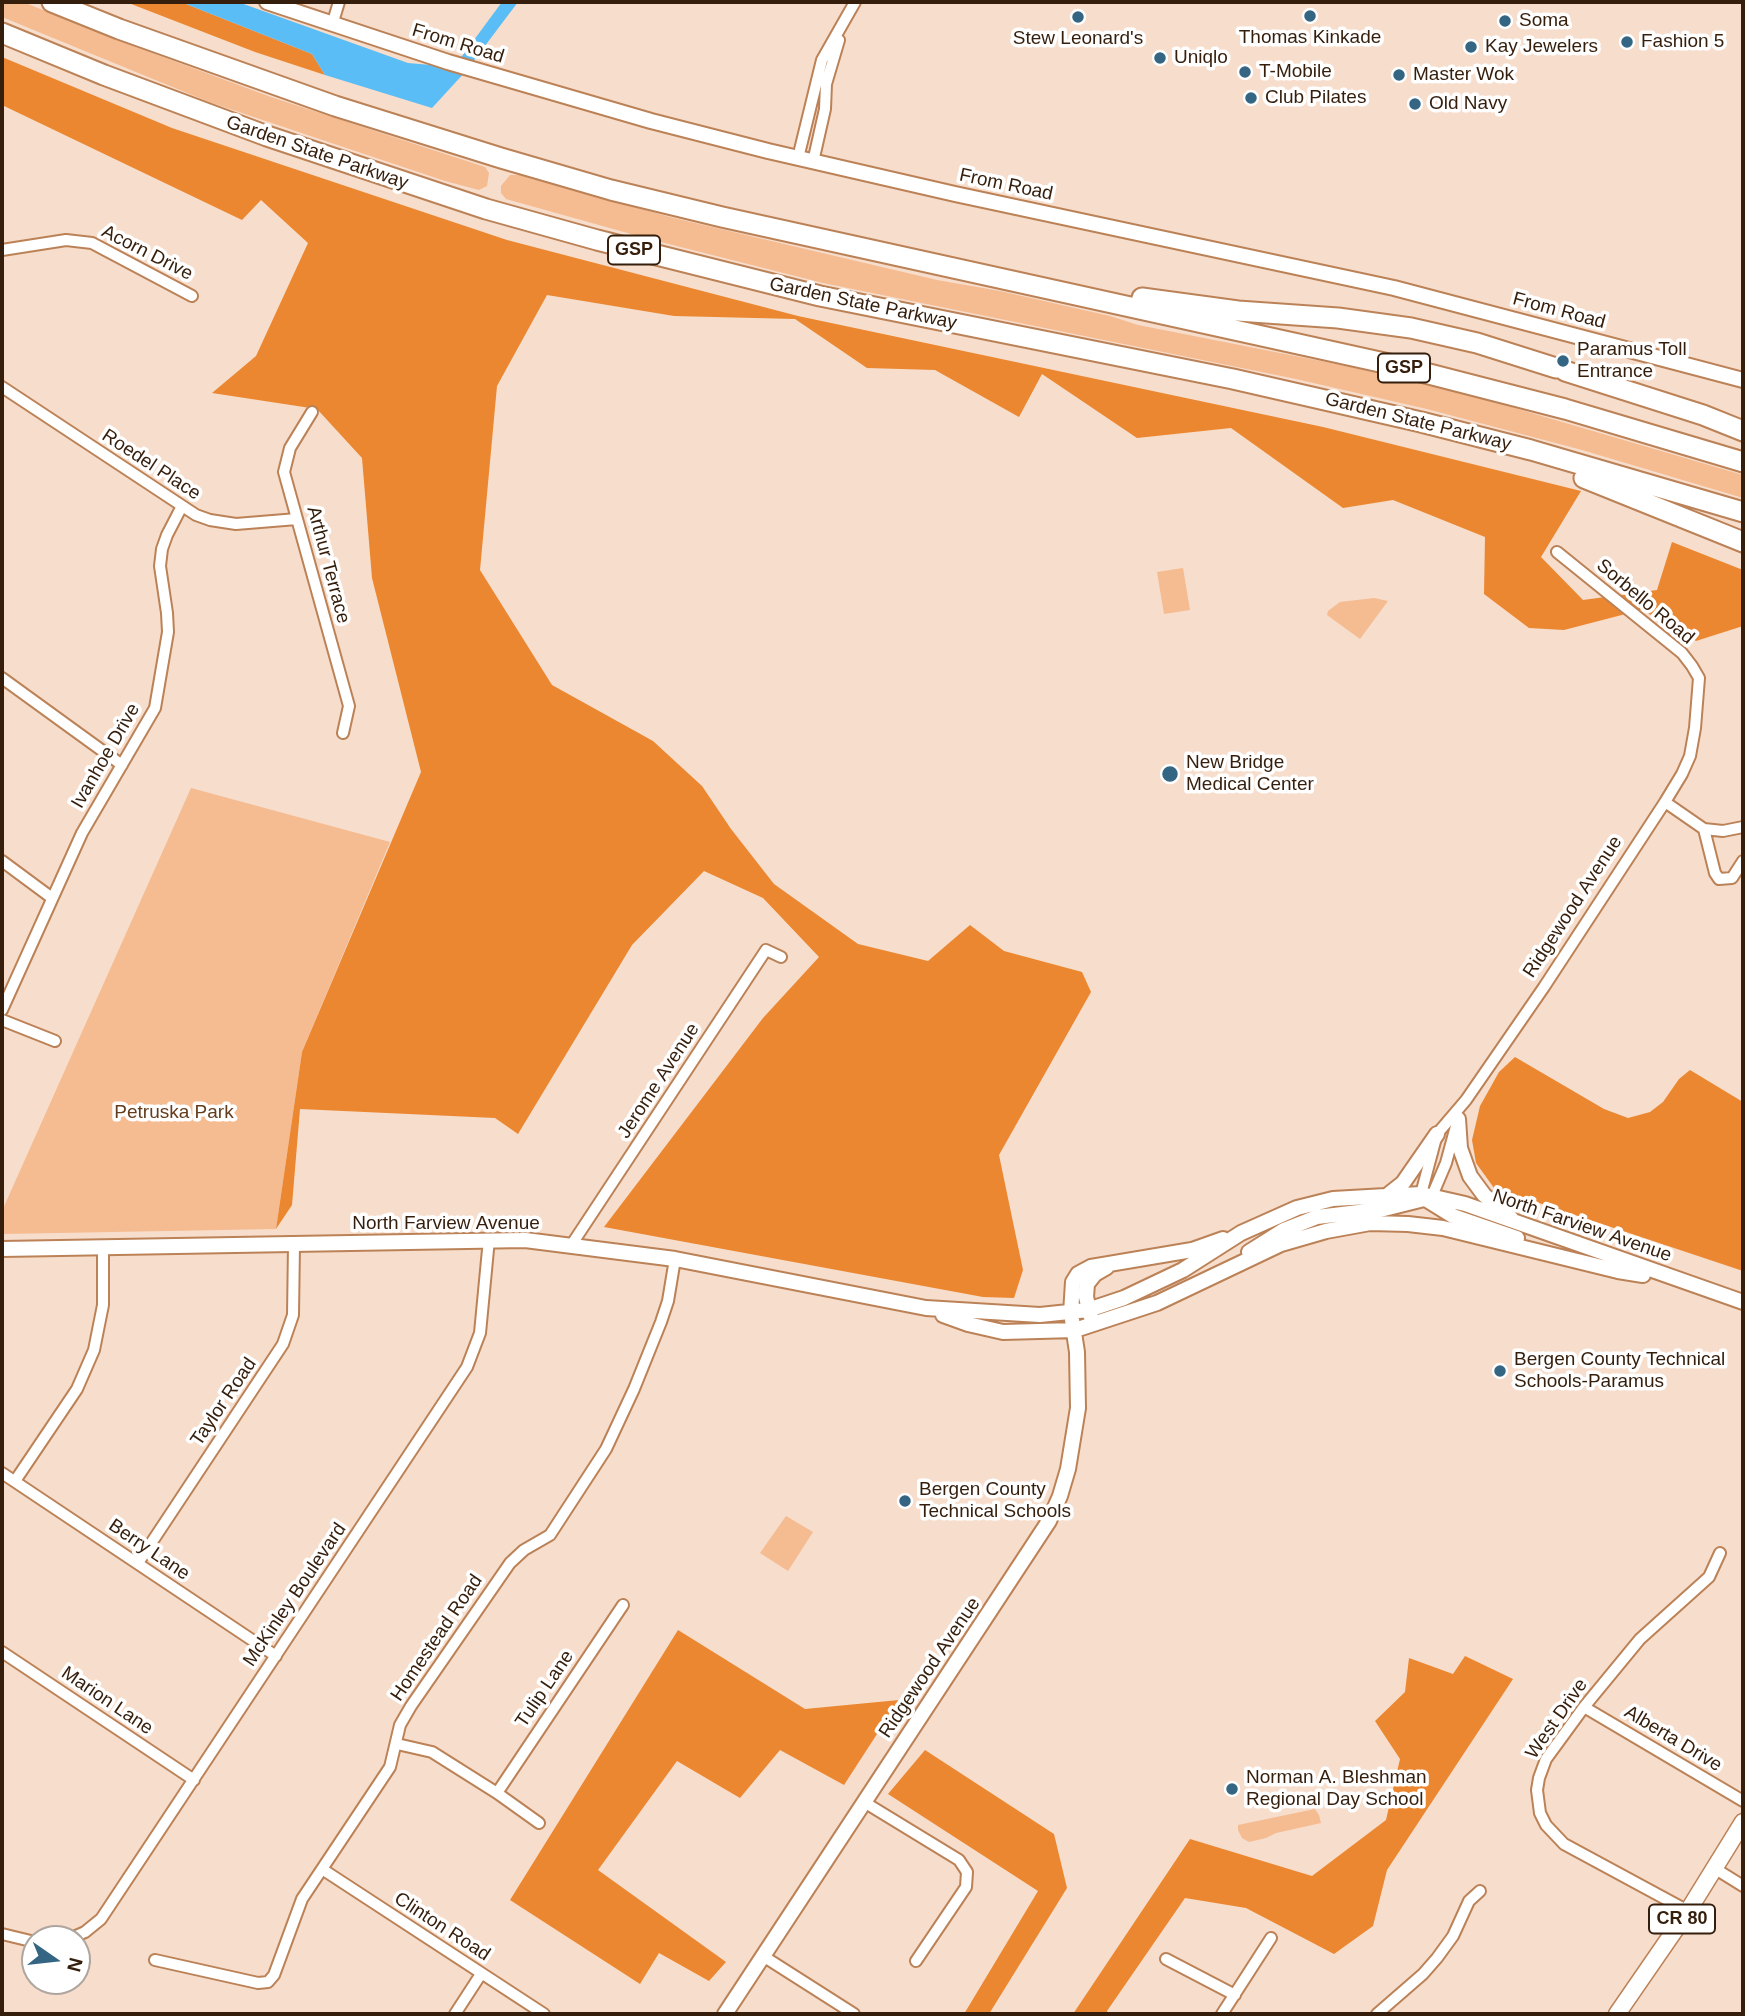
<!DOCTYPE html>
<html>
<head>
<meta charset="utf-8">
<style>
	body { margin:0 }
	#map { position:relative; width:1745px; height:2016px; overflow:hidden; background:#f7ddcb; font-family:Helvetica,sans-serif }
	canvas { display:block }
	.frame { position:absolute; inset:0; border:4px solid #351e0c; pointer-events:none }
	.north { position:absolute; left:21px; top:1925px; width:70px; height:70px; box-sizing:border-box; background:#fff; border:2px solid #aea59e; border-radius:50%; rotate:104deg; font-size:19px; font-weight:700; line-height:28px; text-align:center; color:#351e0c }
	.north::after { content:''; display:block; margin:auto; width:24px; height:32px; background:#346683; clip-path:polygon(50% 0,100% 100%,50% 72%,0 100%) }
</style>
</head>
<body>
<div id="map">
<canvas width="1745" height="2016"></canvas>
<div class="frame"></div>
<div class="north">N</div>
</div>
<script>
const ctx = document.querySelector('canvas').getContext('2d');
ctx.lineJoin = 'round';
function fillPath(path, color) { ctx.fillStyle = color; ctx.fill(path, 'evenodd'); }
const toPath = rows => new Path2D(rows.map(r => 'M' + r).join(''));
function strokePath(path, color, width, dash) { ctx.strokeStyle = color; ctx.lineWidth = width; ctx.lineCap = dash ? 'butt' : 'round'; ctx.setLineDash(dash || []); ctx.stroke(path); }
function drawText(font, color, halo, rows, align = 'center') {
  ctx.font = font + ' Helvetica,sans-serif'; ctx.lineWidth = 7; ctx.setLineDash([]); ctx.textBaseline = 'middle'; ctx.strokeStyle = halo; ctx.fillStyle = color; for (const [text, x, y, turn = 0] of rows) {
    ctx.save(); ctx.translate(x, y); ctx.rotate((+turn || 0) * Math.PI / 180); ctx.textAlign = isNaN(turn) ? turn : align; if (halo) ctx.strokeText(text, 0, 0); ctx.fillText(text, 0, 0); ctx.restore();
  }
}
fillPath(toPath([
	[2,2,23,2,120,41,271,97,485,167,489,173,487,186,479,190,445,181,209,102,2,17],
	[510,175,519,175,674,218,937,280,1000,291,1110,316,1138,325,1341,365,1453,390,1743,475,1743,498,1582,450,1427,409,1296,379,823,283,649,239,506,199,501,193,501,186],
	[1183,568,1190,610,1164,614,1157,572],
	[1374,598,1388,601,1360,639,1327,615,1328,611,1340,602],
	[191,788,390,842,302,1052,276,1229,2,1234,2,1211],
	[786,1516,813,1532,788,1571,760,1553],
	[1315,1809,1319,1815,1321,1823,1276,1833,1266,1838,1249,1842,1242,1838,1238,1830,1238,1825]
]), '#f5bb91');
fillPath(toPath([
	[126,2,181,2,312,54,325,75,255,52],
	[2,57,172,128,507,240,798,316,1323,427,1581,491,1541,557,1583,600,1657,590,1672,542,1743,570,1743,626,1696,641,1674,626,1641,610,1564,630,1529,628,1484,594,1485,537,1393,500,1343,508,1231,428,1137,438,1042,374,1019,417,935,370,867,368,795,319,674,316,547,295,497,386,480,570,552,685,653,741,702,786,731,829,774,884,858,944,928,961,970,925,1004,951,1082,972,1091,992,999,1155,1023,1270,1014,1298,983,1297,604,1227,763,1018,819,957,763,898,704,871,632,945,518,1134,495,1118,300,1109,292,1205,276,1229,302,1052,421,772,372,578,362,458,317,409,212,393,256,356,308,243,261,200,242,220,2,105],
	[1515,1057,1604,1109,1628,1118,1650,1112,1663,1102,1679,1079,1690,1070,1743,1102,1743,1271,1494,1188,1476,1163,1472,1140,1480,1106,1499,1072],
	[678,1630,805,1709,899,1700,844,1785,780,1750,740,1798,677,1761,598,1870,726,1962,709,1981,659,1953,640,1984,510,1900],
	[1465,1656,1513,1679,1387,1870,1373,1926,1334,1954,1246,1908,1185,1898,1107,2011,1108,2014,1073,2014,1190,1839,1312,1876,1386,1820,1400,1759,1375,1721,1405,1692,1409,1658,1453,1674],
	[925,1750,1054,1834,1067,1888,989,2014,964,2014,1038,1891,888,1794]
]), '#eb8730');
fillPath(toPath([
	[181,2,238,2,408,63,454,67,502,2,518,2,466,71,432,108,325,75,312,54]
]), '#5abdf6');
const street = toPath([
	[332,25,339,2],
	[798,158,822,60,855,2],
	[813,162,825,109,826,84,839,40],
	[2,250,66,240,92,243,192,296],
	[2,387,196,515,210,520,236,524,297,519],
	[312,412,290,448,284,472,349,706,343,733],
	[2,678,122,765],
	[1665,802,1704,829,1723,831,1743,827],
	[1704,829,1715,873,1719,879,1732,878,1743,861],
	[2,861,52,898],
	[2,1010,82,833,155,708,168,632,167,613,160,566,162,549,167,535,182,506],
	[2,1020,55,1041],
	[1421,1194,1437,1134,1466,1100,1544,987,1665,802,1682,774,1690,756,1695,728,1699,678,1692,666,1682,653,1557,552],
	[1432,1196,1446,1163,1456,1126],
	[572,1244,766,950,781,957],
	[2,1473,276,1656],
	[15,1481,77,1389,94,1350,103,1305,103,1248],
	[138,1563,283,1344,293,1315,294,1245],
	[2,1652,194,1780],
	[1584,1707,1743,1801],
	[397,1744,432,1752,497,1793,539,1823],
	[497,1793,623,1605],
	[864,1802,959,1860,967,1872,966,1887,916,1961],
	[1714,1868,1743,1886],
	[322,1869,544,2014],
	[1688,1911,1564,1844,1546,1825,1540,1813,1537,1790,1539,1778,1546,1759,1584,1707,1640,1639,1709,1577,1720,1553],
	[2,1934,35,1942],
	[69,1939,85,1932,101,1919,467,1367,480,1333,489,1239],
	[763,1956,854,2014],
	[1166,1959,1235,1995],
	[155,1960,258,1983,268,1982,274,1975,302,1899,390,1767,400,1725,411,1706,510,1563,524,1550,550,1535,606,1449,634,1389,661,1322,668,1301,675,1259],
	[455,2014,481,1974],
	[1222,2014,1271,1938],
	[1377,2014,1423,1974,1437,1958,1453,1936,1469,1901,1480,1891]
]);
const secondary = toPath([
	[267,2,448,62,651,121,768,151,955,194,1394,288,1743,380],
	[1458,1119,1460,1148,1470,1176,1484,1195,1511,1218],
	[1389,1194,1403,1183,1437,1134],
	[1424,1198,1453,1216,1517,1238],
	[2,1249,525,1240,675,1259,926,1308,1040,1315,1088,1310,1124,1298,1183,1270,1241,1233,1297,1208,1333,1199,1421,1194,1465,1204,1743,1302],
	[1249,1252,1284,1230,1317,1217,1384,1209,1424,1199],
	[943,1315,968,1324,1003,1332,1075,1330,1157,1303,1281,1244,1326,1231,1370,1223,1408,1224,1443,1228,1618,1271,1643,1275],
	[1091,1317,1086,1297,1087,1284,1095,1274,1107,1267],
	[725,2014,1049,1521,1060,1496,1068,1469,1078,1408,1077,1352,1071,1313,1073,1282,1078,1274,1091,1267,1192,1250,1223,1239]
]);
const primary = toPath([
	[1617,2014,1688,1911,1743,1822]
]);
const highway = toPath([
	[52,2,119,29,335,106,501,158,611,190,722,217,1398,366,1565,409,1743,462],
	[2,33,104,75,267,136,486,209,597,240,820,296,1233,379,1421,422,1531,450,1743,512],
	[1142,298,1238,311,1338,318,1411,328,1477,343,1556,368],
	[1565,371,1703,415,1743,431],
	[1584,478,1743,542]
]);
strokePath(street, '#bc8257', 14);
strokePath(secondary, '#bc8257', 18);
strokePath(primary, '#bc8257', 19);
strokePath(highway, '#bc8257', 23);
strokePath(street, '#fff', 10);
strokePath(secondary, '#fff', 14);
strokePath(primary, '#fff', 16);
strokePath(highway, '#fff', 19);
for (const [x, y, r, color] of [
	[1310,16,7,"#346683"],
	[1078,17,7,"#346683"],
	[1505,21,7,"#346683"],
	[1627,42,7,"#346683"],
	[1471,47,7,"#346683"],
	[1160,58,7,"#346683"],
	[1245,72,7,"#346683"],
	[1399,75,7,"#346683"],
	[1251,98,7,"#346683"],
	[1415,104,7,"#346683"],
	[1563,361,7,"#346683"],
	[1170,774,9,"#346683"],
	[1500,1371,7,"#346683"],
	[905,1501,7,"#346683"],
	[1232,1789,7,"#346683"]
]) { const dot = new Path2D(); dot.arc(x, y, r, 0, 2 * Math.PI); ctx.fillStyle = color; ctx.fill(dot); strokePath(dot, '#fff', 2.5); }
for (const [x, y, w] of [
	[634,250,52],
	[1404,368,52],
	[1682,1919,66]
]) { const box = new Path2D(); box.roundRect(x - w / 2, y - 14.5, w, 29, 5); ctx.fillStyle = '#fff'; ctx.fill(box); strokePath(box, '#351e0c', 2); }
drawText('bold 18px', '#351e0c', null, [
	["GSP",634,250],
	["GSP",1404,368],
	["CR 80",1682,1919]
]);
drawText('19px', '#351e0c', '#fff', [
	["Soma",1519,21],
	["Thomas Kinkade",1310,38,"center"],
	["Stew Leonard's",1078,39,"center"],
	["Fashion 5",1641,42],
	["Kay Jewelers",1485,47],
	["Uniqlo",1174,58],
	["T-Mobile",1259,72],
	["Master Wok",1413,75],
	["Club Pilates",1265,98],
	["Old Navy",1429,104],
	["Paramus Toll",1577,350],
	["Entrance",1577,372],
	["New Bridge",1186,763],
	["Medical Center",1186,785],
	["Bergen County Technical",1514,1360],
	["Schools-Paramus",1514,1382],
	["Bergen County",919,1490],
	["Technical Schools",919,1512],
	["Norman A. Bleshman",1246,1778],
	["Regional Day School",1246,1800]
], 'left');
drawText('19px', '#351e0c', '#fff', [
	["From Road",458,44,17],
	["Garden State Parkway",317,153,19],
	["From Road",1006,185,12],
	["Acorn Drive",147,253,27],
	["Garden State Parkway",863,304,12],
	["From Road",1559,311,15],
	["Garden State Parkway",1418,422,14],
	["Roedel Place",151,465,33],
	["Arthur Terrace",328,565,75],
	["Sorbello Road",1645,602,40],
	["Ivanhoe Drive",106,756,-60],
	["Ridgewood Avenue",1573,907,-57],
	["Jerome Avenue",659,1081,-57],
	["North Farview Avenue",446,1224],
	["North Farview Avenue",1582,1226,19],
	["Taylor Road",224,1402,-56],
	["Berry Lane",149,1550,34],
	["McKinley Boulevard",295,1595,-56],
	["Homestead Road",437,1638,-56],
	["Ridgewood Avenue",930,1668,-56],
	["Tulip Lane",545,1689,-56],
	["Marion Lane",107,1701,34],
	["West Drive",1557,1719,-55],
	["Alberta Drive",1673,1739,31],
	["Clinton Road",442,1927,33]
]);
drawText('19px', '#653c1c', '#fff', [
	["Petruska Park",174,1113]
]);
</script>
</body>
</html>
